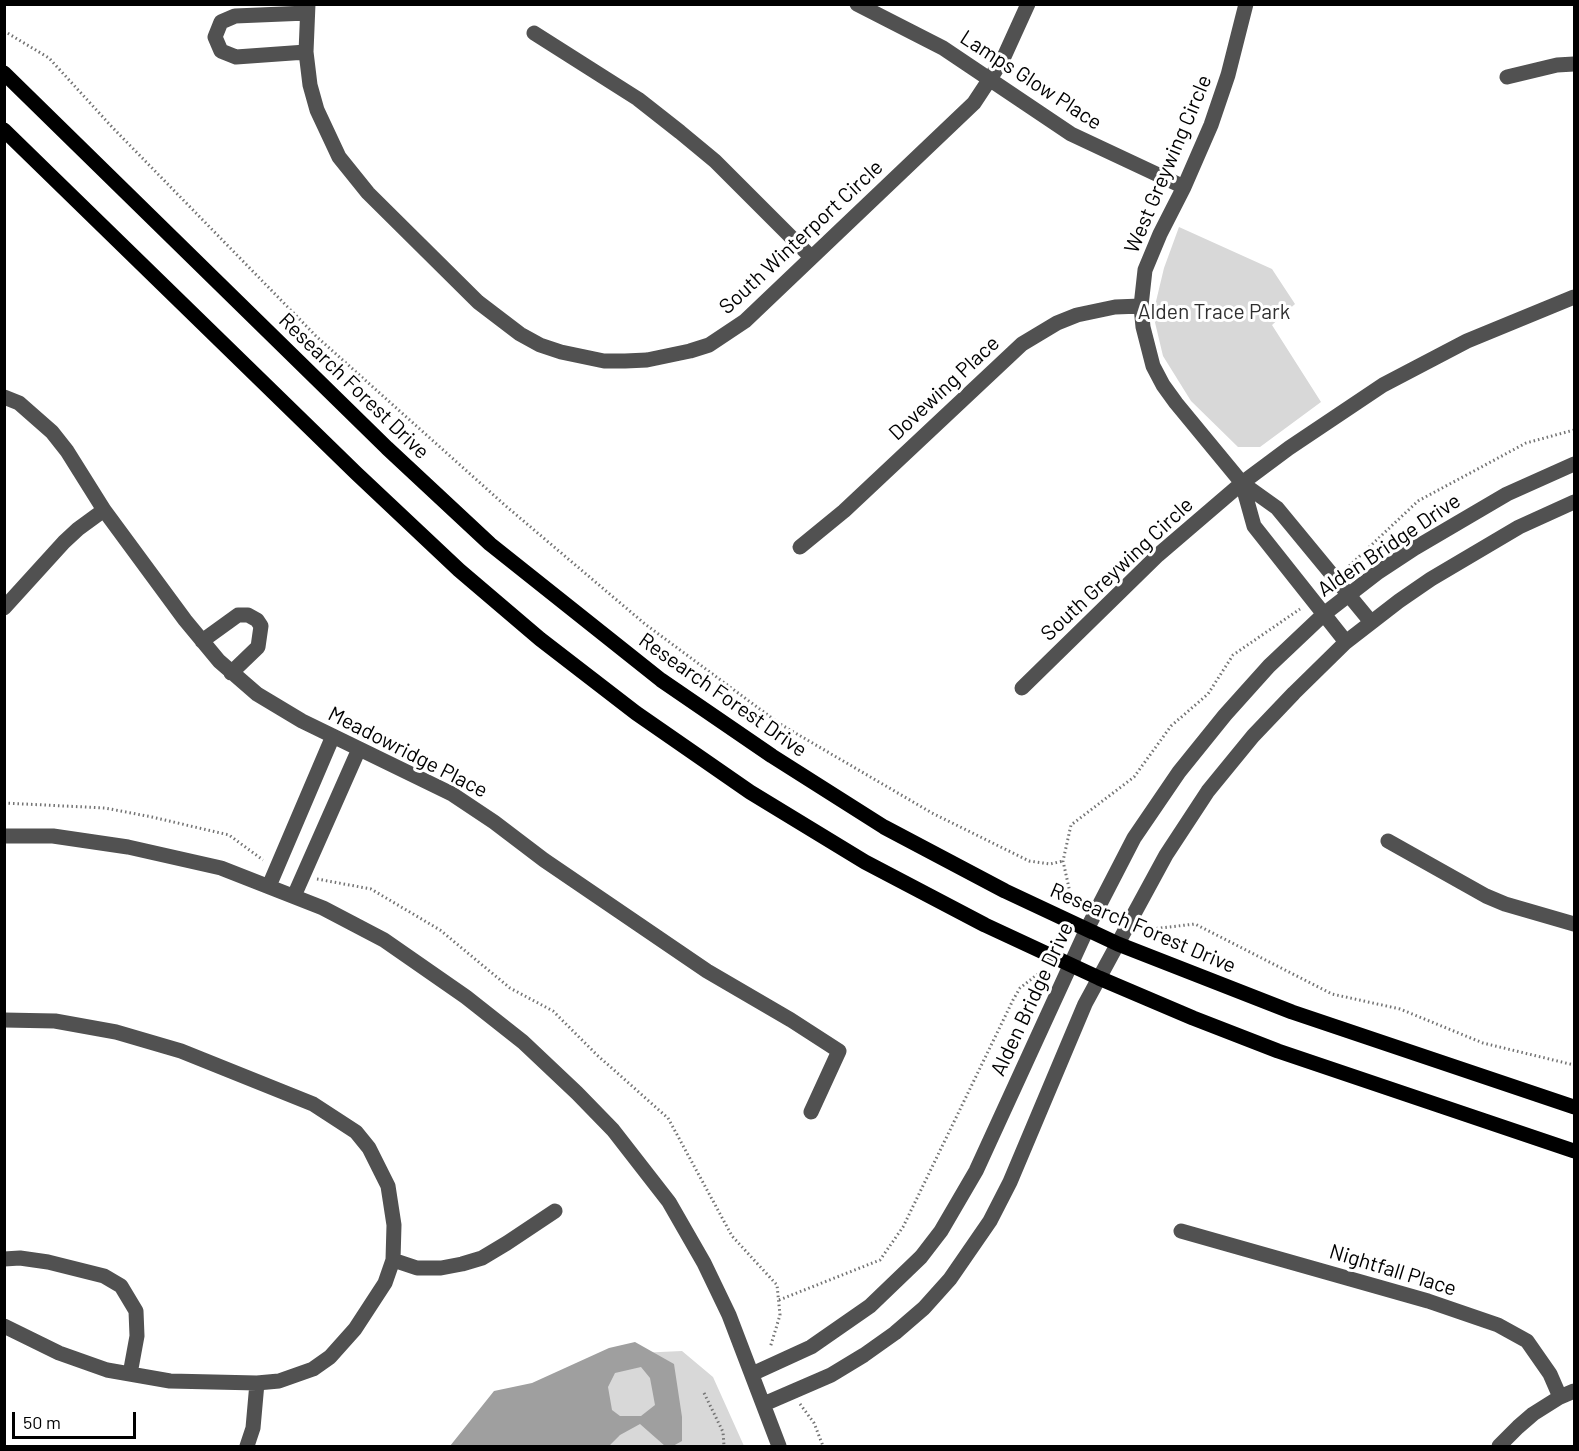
<!DOCTYPE html>
<html>
<head>
<meta charset="utf-8">
<style>
	body { margin:0 }
	#map { position:relative; width:1579px; height:1451px; overflow:hidden; background:#fff; font-family:Barlow,sans-serif }
	canvas { display:block }
	.frame { position:absolute; inset:0; border:6px solid #000; pointer-events:none }
	.scale { position:absolute; left:12px; top:1412px; width:124px; height:27px; box-sizing:border-box; border:3px solid #000; border-top:0; padding-left:8px; font-size:18px; line-height:21px; white-space:nowrap; color:#000; -webkit-text-stroke:4px #fff; paint-order:stroke }
</style>
</head>
<body>
<div id="map">
<canvas width="1579" height="1451"></canvas>
<div class="frame"></div>
<div class="scale">50 m</div>
</div>
<script>
const ctx = document.querySelector('canvas').getContext('2d');
ctx.lineJoin = 'round';
function fillPath(path, color) { ctx.fillStyle = color; ctx.fill(path, 'evenodd'); }
const toPath = rows => new Path2D(rows.map(r => 'M' + r).join(''));
function strokePath(path, color, width, dash) { ctx.strokeStyle = color; ctx.lineWidth = width; ctx.lineCap = dash ? 'butt' : 'round'; ctx.setLineDash(dash || []); ctx.stroke(path); }
function drawText(font, color, halo, rows, align = 'center') {
  ctx.font = font + ' Barlow,sans-serif'; ctx.lineWidth = 6; ctx.setLineDash([]); ctx.textBaseline = 'middle'; ctx.strokeStyle = halo; ctx.fillStyle = color; for (const [text, x, y, turn = 0] of rows) {
    ctx.save(); ctx.translate(x, y); ctx.rotate((+turn || 0) * Math.PI / 180); ctx.textAlign = isNaN(turn) ? turn : align; if (halo) ctx.strokeText(text, 0, 0); ctx.fillText(text, 0, 0); ctx.restore();
  }
}
fillPath(toPath([
	[1179,227,1272,269,1295,304,1272,325,1321,402,1260,447,1238,447,1191,401,1163,356,1153,314,1164,268],
	[682,1351,713,1377,744,1446,562,1446,605,1370,638,1353]
]), '#d8d8d8');
fillPath(toPath([
	[635,1342,674,1364,682,1417,682,1441,673,1446,665,1446,640,1424,620,1435,609,1446,450,1446,494,1391,532,1383,609,1348],
	[641,1367,650,1378,655,1405,641,1416,620,1416,612,1410,608,1387,615,1373]
]), '#9f9f9f');
strokePath(toPath([
	[4,31,49,58,112,127,316,336,507,507,645,624,780,724,932,813,1029,861,1050,864,1063,861],
	[1346,569,1418,501,1526,443,1574,430],
	[4,803,105,808,152,817,229,835,263,860],
	[317,879,371,889,440,930,510,988,553,1011,597,1055,668,1118,732,1236,777,1285,780,1315,770,1348],
	[1073,906,1063,861,1071,825,1134,777,1171,726,1208,694,1233,655,1300,609],
	[1143,930,1195,924,1332,994,1400,1009,1483,1043,1574,1065],
	[779,1300,880,1260,903,1227,1013,1000,1020,988,1043,970],
	[704,1393,723,1432,724,1446],
	[800,1404,814,1423,823,1446]
]), '#737373', 3, [1.5, 3]);
strokePath(toPath([
	[308,4,306,52,310,85,317,110,339,157,368,193,478,302,520,334,540,345,561,352,604,361,625,361,647,360,690,351,709,345,745,321,974,103,1003,59,1028,4],
	[857,4,943,48,1071,134,1184,187],
	[1246,4,1228,75,1211,125,1184,187,1160,234,1145,270,1141,306,1143,327,1153,366,1163,385,1176,403,1242,483,1277,508,1371,622],
	[534,33,638,99,680,132,715,161,811,257],
	[306,52,236,57,221,51,215,37,221,22,235,16,307,13],
	[1507,77,1557,65,1574,64],
	[4,397,19,403,52,432,67,451,104,510,185,620,219,661,257,694,302,721,452,794,494,822,544,860,707,971,791,1020,839,1051,811,1112],
	[1242,483,1254,526,1346,642],
	[800,547,844,511,1022,344,1057,323,1077,315,1115,307,1141,306],
	[4,608,64,542,78,529,104,510],
	[202,641,238,615,248,615,257,620,261,626,258,647,231,673],
	[1022,688,1158,555,1242,483,1289,448,1383,385,1467,341,1574,297],
	[4,836,53,836,128,847,221,868,323,908,384,940,466,997,523,1042,577,1093,613,1130,669,1202,704,1263,729,1315,779,1446],
	[1388,841,1486,896,1505,904,1574,924],
	[269,886,333,736],
	[294,896,359,749],
	[4,1020,55,1021,116,1032,181,1051,313,1104,356,1132,369,1148,388,1186,394,1225,393,1260,385,1283,355,1329,330,1357,313,1369,279,1381,257,1383,170,1381,107,1370,59,1353,4,1326],
	[1181,1231,1428,1301,1498,1325,1527,1341,1550,1374,1560,1397],
	[4,1259,20,1258,48,1262,104,1276,121,1286,136,1311,137,1336,130,1374],
	[393,1260,417,1268,441,1268,462,1264,482,1258,507,1243,555,1211],
	[752,1374,811,1347,870,1306,921,1257,941,1231,976,1171,1087,929,1134,838,1179,772,1225,715,1269,666,1324,614,1377,573,1415,548,1507,494,1574,464],
	[764,1404,831,1375,864,1355,895,1333,924,1308,950,1279,990,1221,1010,1182,1085,1004,1166,855,1208,791,1253,736,1294,693,1346,642,1399,601,1431,579,1519,527,1574,502],
	[247,1446,253,1428,257,1383],
	[1499,1446,1518,1427,1533,1414,1560,1397,1574,1391]
]), '#515151', 15);
strokePath(toPath([
	[4,73,387,448,490,544,661,680,772,756,884,827,1005,891,1118,944,1292,1012,1574,1107],
	[4,130,356,473,459,570,540,639,636,713,750,792,865,862,985,925,1099,978,1193,1018,1278,1051,1574,1151]
]), '#000', 15);
drawText('21px', '#000', '#fff', [
	["Lamps Glow Place",1031,80,33],
	["West Greywing Circle",1168,164,-67],
	["South Winterport Circle",801,237,-43],
	["Research Forest Drive",354,386,44],
	["Dovewing Place",944,388,-43],
	["Alden Bridge Drive",1389,545,-34],
	["South Greywing Circle",1117,569,-43],
	["Research Forest Drive",723,695,35],
	["Meadowridge Place",408,752,27],
	["Research Forest Drive",1143,928,23],
	["Alden Bridge Drive",1032,999,-65],
	["Nightfall Place",1393,1270,17]
]);
drawText('21px', '#2f2f2f', '#fff', [
	["Alden Trace Park",1214,312]
]);
</script>
</body>
</html>
